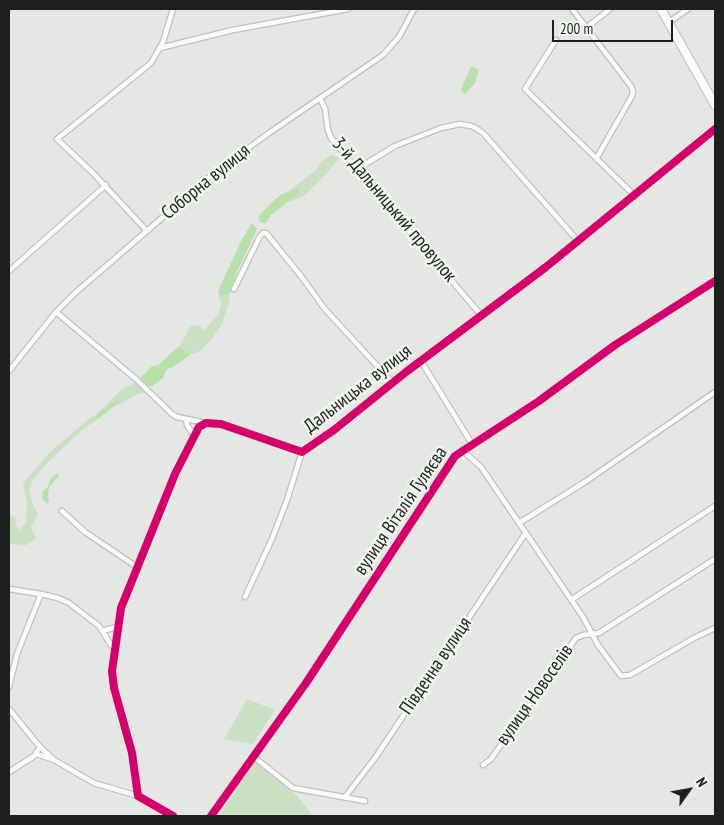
<!DOCTYPE html>
<html>
<head>
<meta charset="utf-8">
<style>
	body { margin:0 }
	#map { position:relative; width:724px; height:825px; overflow:hidden; background:#e4e7e3; font-family:"PT Sans Narrow",sans-serif }
	canvas { display:block }
	.frame { position:absolute; inset:0; border:10px solid #1e201e; pointer-events:none }
	.north { position:absolute; left:664px; top:765px; width:50px; height:50px; -webkit-text-stroke:4px #f1f5ef; paint-order:stroke; rotate:58deg; font-size:14px; font-weight:700; line-height:20px; text-align:center; color:#1e201e }
	.north::after { content:''; display:block; margin:auto; width:18px; height:22px; background:#1e201e; clip-path:polygon(50% 0,100% 100%,50% 72%,0 100%) }
	.scale { position:absolute; left:552px; top:20px; width:121px; height:22px; box-sizing:border-box; border:2px solid #1e201e; border-top:0; padding-left:6px; font-size:15px; line-height:18px; white-space:nowrap; color:#1e201e; -webkit-text-stroke:4px #f1f5ef; paint-order:stroke }
</style>
</head>
<body>
<div id="map">
<canvas width="724" height="825"></canvas>
<div class="frame"></div>
<div class="north">N</div>
<div class="scale">200 m</div>
</div>
<script>
const ctx = document.querySelector('canvas').getContext('2d');
ctx.lineJoin = 'round';
function fillPath(path, color) { ctx.fillStyle = color; ctx.fill(path, 'evenodd'); }
const toPath = rows => new Path2D(rows.map(r => 'M' + r).join(''));
function strokePath(path, color, width, dash) { ctx.strokeStyle = color; ctx.lineWidth = width; ctx.lineCap = dash ? 'butt' : 'round'; ctx.setLineDash(dash || []); ctx.stroke(path); }
function drawText(font, color, halo, rows, align = 'center') {
  ctx.font = font + ' "PT Sans Narrow",sans-serif'; ctx.lineWidth = 5; ctx.setLineDash([]); ctx.textBaseline = 'middle'; ctx.strokeStyle = halo; ctx.fillStyle = color; for (const [text, x, y, turn = 0] of rows) {
    ctx.save(); ctx.translate(x, y); ctx.rotate((+turn || 0) * Math.PI / 180); ctx.textAlign = isNaN(turn) ? turn : align; if (halo) ctx.strokeText(text, 0, 0); ctx.fillText(text, 0, 0); ctx.restore();
  }
}
fillPath(toPath([
	[331,155,339,158,327,173,305,195,289,202,298,194,300,187,289,191,316,170,321,162],
	[230,295,228,305,222,324,211,340,200,351,190,355,179,346,191,326,198,325,204,330,218,315,222,302,219,300,220,297],
	[134,383,139,385,146,393,140,393,116,406,120,401,117,399,98,413,120,391],
	[95,416,98,419,82,430,46,464,32,481,29,491,34,507,38,514,31,527,36,539,26,545,9,544,9,515,15,517,16,526,19,530,26,523,27,502,23,483,49,453,89,419],
	[247,699,275,710,253,744,224,739],
	[255,761,296,795,311,813,308,816,219,816]
]), '#c9e0c1');
fillPath(toPath([
	[471,66,479,70,475,83,465,94,461,90],
	[300,187,298,194,271,215,266,223,261,223,258,217,271,203,282,194],
	[252,223,257,229,236,274,230,294,220,297,218,291,242,239],
	[179,346,190,355,173,367,167,369,163,378,152,386,147,386,140,378,152,366,158,365],
	[117,399,121,401,98,419,95,416,98,413],
	[57,473,59,476,49,487,48,496,49,502,47,504,42,499,43,491,48,487,50,479]
]), '#b6e1a8');
const street = toPath([
	[572,9,631,86,633,91,632,96,596,159],
	[669,22,688,9],
	[586,28,610,9],
	[556,40,525,89,635,196],
	[160,48,233,30,348,9],
	[320,98,325,109,328,130,331,138,409,231,481,315],
	[357,169,395,146,441,128,460,124,471,126,476,128,484,134,578,241],
	[147,231,93,173,57,139,151,63,163,42,173,9],
	[9,271,106,185],
	[234,289,260,236,263,233,266,233,301,276,324,308,392,382],
	[56,312,137,380,172,414,177,417,206,423],
	[421,361,472,444],
	[9,371,56,312,75,293,214,173,269,133,383,55,399,37,414,9],
	[186,419,187,425,194,435],
	[462,450,481,467,583,617,598,645,621,676,630,675,694,638,715,628],
	[62,511,85,532,137,567],
	[519,523,585,482,715,392],
	[9,589,41,594,58,598,69,603,99,626,111,645,115,649],
	[245,597,272,539,287,500,302,452],
	[571,600,715,506],
	[102,631,117,627],
	[9,687,17,654,41,594],
	[9,709,40,747,54,760,94,783,138,796],
	[36,754,52,759],
	[254,757,293,788,365,801],
	[483,765,491,759,576,638,583,635,599,633,715,559],
	[9,772,34,756,40,747],
	[345,797,375,758,525,534],
	[173,816,138,796,132,753,114,688,112,671,121,608,175,474,199,427,206,423,221,424,302,452,334,430,406,372,546,267,715,129],
	[211,816,306,683,455,456,539,401,615,345,715,281]
]);
const highway = toPath([
	[661,9,715,105]
]);
strokePath(street, '#bfc0be', 7);
strokePath(highway, '#bfc0be', 10);
strokePath(street, '#fbfbfb', 4.5);
strokePath(highway, '#fbfbfb', 8);
strokePath(toPath([
	[173,816,138,796,132,753,114,688,112,671,121,608,175,474,199,427,206,423,221,424,302,452,334,430,406,372,546,267,715,129],
	[211,816,306,683,455,456,539,401,615,345,715,281]
]), '#d6006c', 8);
drawText('19px', '#1e201e', '#f1f5ef', [
	["Соборна вулиця",206,182,-39],
	["3-й Дальницький провулок",394,210,50],
	["Дальницька вулиця",358,389,-38],
	["вулиця Віталія Гуляєва",401,511,-56],
	["Південна вулиця",436,666,-56],
	["вулиця Новоселів",535,695,-55]
]);
</script>
</body>
</html>
